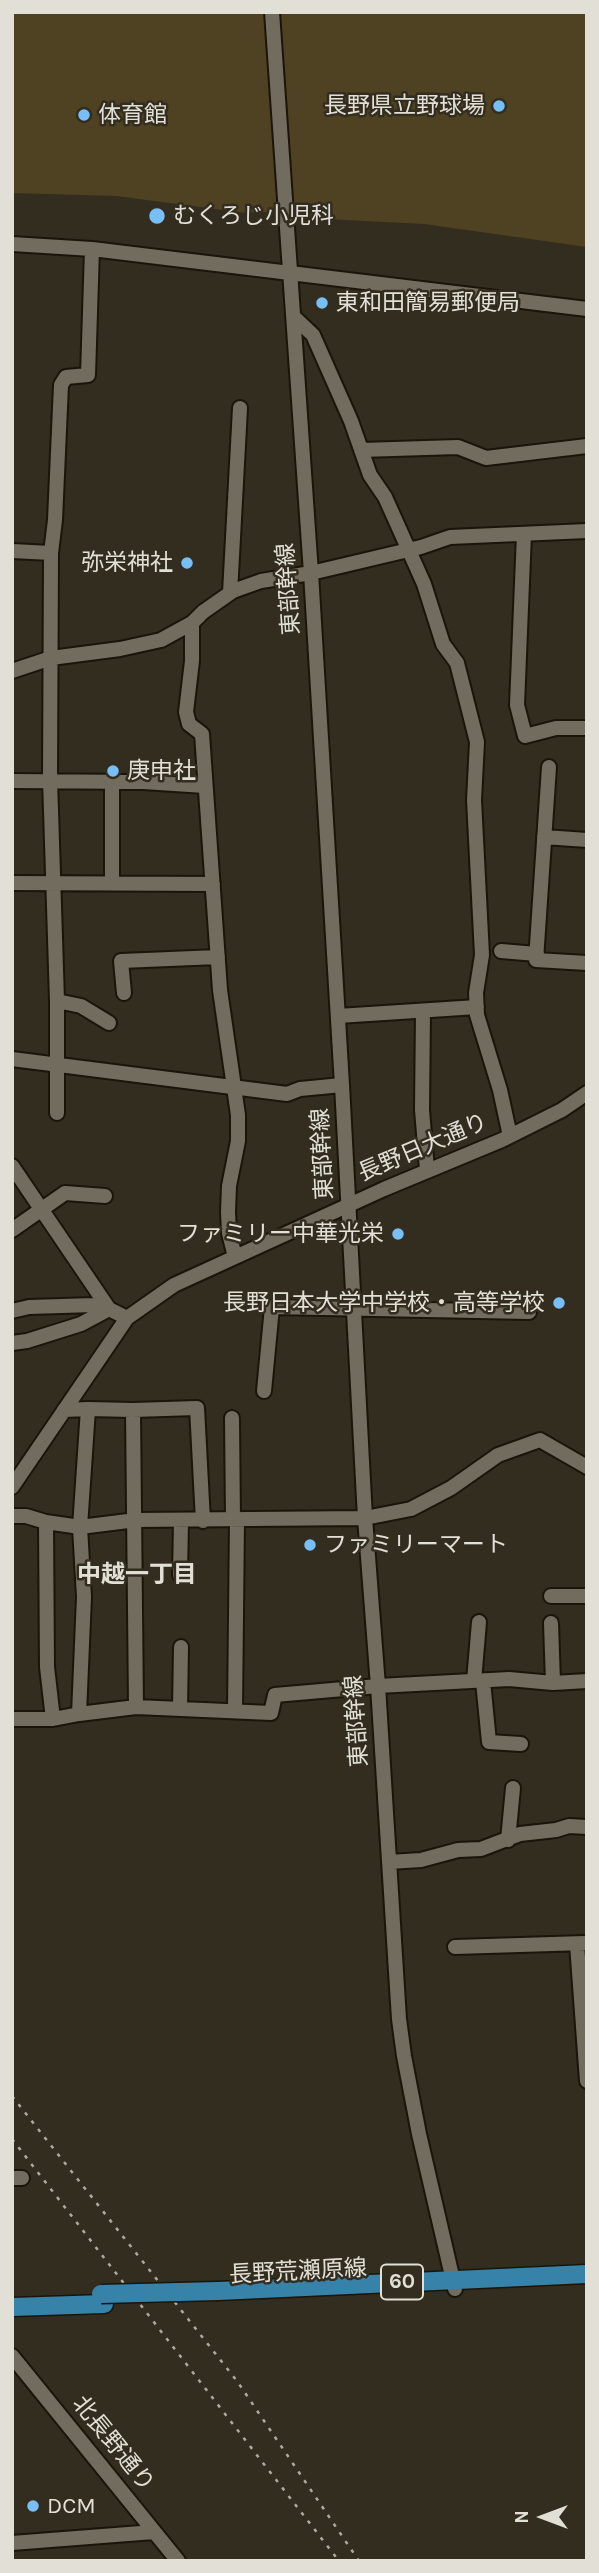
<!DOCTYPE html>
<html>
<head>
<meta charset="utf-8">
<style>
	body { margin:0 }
	#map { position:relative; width:599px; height:2573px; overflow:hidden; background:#332d20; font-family:Karla,sans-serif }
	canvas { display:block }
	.frame { position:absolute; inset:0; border:14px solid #e2dfd7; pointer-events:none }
	.north { position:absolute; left:508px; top:2482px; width:70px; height:70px; -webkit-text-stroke:5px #332d20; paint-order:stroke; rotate:270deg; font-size:19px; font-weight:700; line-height:28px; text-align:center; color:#e2dfd7 }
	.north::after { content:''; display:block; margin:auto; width:24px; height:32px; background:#e2dfd7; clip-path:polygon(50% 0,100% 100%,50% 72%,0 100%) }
</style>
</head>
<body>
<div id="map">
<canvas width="599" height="2573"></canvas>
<div class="frame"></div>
<div class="north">N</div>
</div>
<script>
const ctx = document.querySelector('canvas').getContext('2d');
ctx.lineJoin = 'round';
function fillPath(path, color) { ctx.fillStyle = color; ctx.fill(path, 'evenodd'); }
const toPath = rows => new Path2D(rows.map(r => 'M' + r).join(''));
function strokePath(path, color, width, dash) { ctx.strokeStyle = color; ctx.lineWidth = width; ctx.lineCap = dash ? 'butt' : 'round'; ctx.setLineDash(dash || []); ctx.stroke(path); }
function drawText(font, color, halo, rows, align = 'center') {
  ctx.font = font + ' Karla,"Noto Sans JP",sans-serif'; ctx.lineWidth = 5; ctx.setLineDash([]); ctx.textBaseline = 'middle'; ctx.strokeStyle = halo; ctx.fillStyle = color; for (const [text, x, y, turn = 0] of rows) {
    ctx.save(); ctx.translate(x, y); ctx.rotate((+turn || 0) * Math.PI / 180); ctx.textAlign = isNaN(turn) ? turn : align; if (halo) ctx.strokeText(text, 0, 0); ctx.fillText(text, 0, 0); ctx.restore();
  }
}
fillPath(toPath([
	[12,12,587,12,587,247,424,224,325,219,264,212,246,213,116,196,12,193]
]), '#4f4222');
const minor = toPath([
	[272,12,311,573,342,1085,365,1518,378,1686,399,2019,404,2056,419,2134,455,2289],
	[12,244,92,249,587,309],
	[293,316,313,335,351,421,370,475,385,497,424,584,443,644,457,663,477,742,474,800,482,955,476,993,477,1015,500,1090,510,1136],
	[361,450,458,447,486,458,587,446],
	[524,534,517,705,525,736,556,728,587,728],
	[12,551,51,553],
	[230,593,240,408],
	[192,623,192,661,186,712,189,724,202,734,220,990,238,1115,238,1141,229,1186,228,1212,229,1233,235,1257],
	[12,671,51,658,120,649,161,640,192,623,203,612,233,591,261,581,311,573,421,547,450,537,587,531],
	[549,767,536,960,587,963],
	[12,781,143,782,205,786],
	[544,837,587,840],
	[12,883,213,884],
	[112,883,112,781],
	[501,951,537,954],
	[124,993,121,961,218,957],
	[57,1001,81,1006,109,1023],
	[423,1011,422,1110,427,1170],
	[338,1016,477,1007],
	[12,1059,287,1094,300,1089,342,1085],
	[57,1113,57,1001,50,779,51,553,55,520,61,385,66,377,88,375,92,249],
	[12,1166,109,1309,127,1318],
	[12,1230,65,1193,105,1196],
	[12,1311,29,1307,94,1305,99,1314],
	[12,1343,27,1341,81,1324,109,1309],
	[264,1391,272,1307,529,1312],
	[88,1409,133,1410,136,1707],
	[64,1410,88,1409,80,1527,84,1597,79,1714,136,1707,271,1713,275,1695,378,1686,509,1679,553,1683,587,1681],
	[133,1410,197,1408,203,1521],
	[232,1418,233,1520],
	[12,1487,127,1318,174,1285,384,1189,502,1140,562,1110,587,1093],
	[12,1516,26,1516,46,1522,80,1527,136,1520,365,1518,411,1509,451,1488,498,1455,540,1440,587,1467],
	[46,1522,47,1667,53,1719],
	[180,1575,181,1521],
	[551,1596,587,1596],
	[551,1623,553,1683],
	[474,1681,479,1622],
	[483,1681,489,1742,521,1744],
	[180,1709,181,1647],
	[235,1710,237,1520],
	[12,1719,53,1719,79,1714],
	[508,1840,513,1788],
	[389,1862,421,1860,458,1850,481,1849,520,1834,556,1830,569,1826,587,1827],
	[577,1944,587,2081],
	[455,1947,585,1943],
	[12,2178,22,2178],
	[12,2356,178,2561],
	[12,2543,154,2532]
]);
const major = toPath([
	[218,2291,587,2274],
	[12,2307,104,2304]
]);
strokePath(minor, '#1a1509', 18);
strokePath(major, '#1a1509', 21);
strokePath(minor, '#726c5e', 14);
strokePath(major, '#3782a9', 18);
strokePath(toPath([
	[12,2096,237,2381,359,2561],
	[12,2139,339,2561]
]), '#aeaaa1', 2.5, [3.5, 7]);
const majorBridge = toPath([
	[101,2294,218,2291]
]);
strokePath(majorBridge, '#1a1509', 21, []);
strokePath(majorBridge, '#3782a9', 18);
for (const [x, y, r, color] of [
	[499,106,7,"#77bff7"],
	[84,115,7,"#77bff7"],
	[157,216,9,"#77bff7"],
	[322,303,7,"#77bff7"],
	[187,563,7,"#77bff7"],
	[113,771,7,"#77bff7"],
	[398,1234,7,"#77bff7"],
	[559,1303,7,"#77bff7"],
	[310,1545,7,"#77bff7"],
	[33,2506,7,"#77bff7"]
]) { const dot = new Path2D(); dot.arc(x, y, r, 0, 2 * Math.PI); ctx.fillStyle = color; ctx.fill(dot); strokePath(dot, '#332d20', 2.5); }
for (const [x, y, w] of [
	[402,2282,42]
]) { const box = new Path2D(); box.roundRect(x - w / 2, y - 17.5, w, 35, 5); ctx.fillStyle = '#332d20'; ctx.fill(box); strokePath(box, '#e2dfd7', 2); }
drawText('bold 21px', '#e2dfd7', null, [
	["60",402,2282]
]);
drawText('23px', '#e2dfd7', '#332d20', [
	["長野県立野球場",485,106,"right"],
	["体育館",98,115],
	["むくろじ小児科",173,216],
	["東和田簡易郵便局",336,303],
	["弥栄神社",173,563,"right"],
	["庚申社",127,771],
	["ファミリー中華光栄",384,1234,"right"],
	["長野日本大学中学校・高等学校",545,1303,"right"],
	["ファミリーマート",324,1545],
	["DCM",47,2506]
], 'left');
drawText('23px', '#e2dfd7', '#332d20', [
	["東部幹線",289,589,-94],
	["長野日大通り",423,1148,-23],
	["東部幹線",323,1154,-93],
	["東部幹線",357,1721,-94],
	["長野荒瀬原線",298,2272,-3],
	["北長野通り",113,2444,51]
]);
drawText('bold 24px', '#e2dfd7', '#332d20', [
	["中越一丁目",137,1575]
]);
</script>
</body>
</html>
